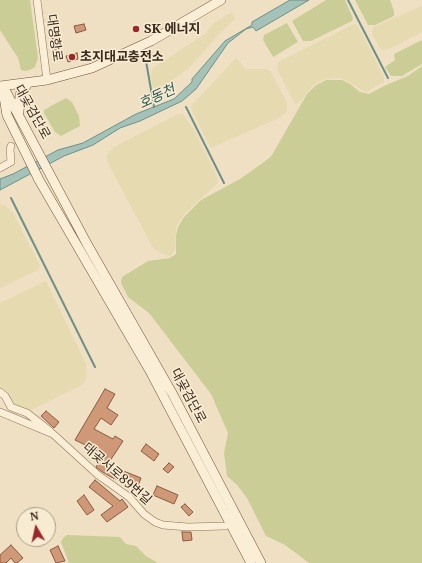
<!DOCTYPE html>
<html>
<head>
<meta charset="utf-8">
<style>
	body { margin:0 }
	#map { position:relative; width:422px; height:563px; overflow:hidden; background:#efe0c3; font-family:"Noto Serif",serif }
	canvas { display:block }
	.north { position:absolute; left:16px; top:507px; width:40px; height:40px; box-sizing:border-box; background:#f7ebd2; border:1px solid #ab9e8a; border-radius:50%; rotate:351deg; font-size:11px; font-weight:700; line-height:16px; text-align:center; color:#3a2a1d }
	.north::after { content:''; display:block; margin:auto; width:14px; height:18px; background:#9b272d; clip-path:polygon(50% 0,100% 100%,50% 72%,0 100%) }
</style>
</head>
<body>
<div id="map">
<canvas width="422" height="563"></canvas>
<div class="north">N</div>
</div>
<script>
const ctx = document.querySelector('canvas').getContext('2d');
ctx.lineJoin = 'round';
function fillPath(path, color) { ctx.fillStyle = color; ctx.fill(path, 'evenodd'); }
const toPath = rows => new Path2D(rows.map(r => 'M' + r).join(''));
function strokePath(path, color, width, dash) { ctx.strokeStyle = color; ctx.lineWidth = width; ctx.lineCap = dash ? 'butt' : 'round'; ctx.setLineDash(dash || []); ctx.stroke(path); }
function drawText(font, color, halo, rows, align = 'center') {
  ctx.font = font + ' "Noto Serif","Noto Sans KR",serif'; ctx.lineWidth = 3; ctx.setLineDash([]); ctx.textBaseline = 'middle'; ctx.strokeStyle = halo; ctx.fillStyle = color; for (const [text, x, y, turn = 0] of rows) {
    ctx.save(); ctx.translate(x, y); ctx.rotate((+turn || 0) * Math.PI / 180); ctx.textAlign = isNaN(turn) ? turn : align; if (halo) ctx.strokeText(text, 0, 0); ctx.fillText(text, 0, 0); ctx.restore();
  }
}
fillPath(toPath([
	[422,6,422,32,389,49,381,50,372,34,373,27],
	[232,12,235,19,220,33,188,69,168,83,155,88,153,87,151,77,153,68,205,34,214,23],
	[354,24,358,26,384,77,384,82,366,92,345,80,338,78,325,79,313,85,300,102,295,104,277,69,278,62],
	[236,58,246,69,267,69,271,72,287,103,287,111,281,117,211,148,193,113,191,106],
	[183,114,194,130,217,176,218,183,185,213,176,227,175,251,170,256,165,255,153,248,110,167,106,158,110,151,114,147,176,115],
	[0,204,6,206,13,213,40,265,38,270,0,288],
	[46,281,86,364,87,377,82,385,29,411,13,407,0,389,0,303]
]), '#e5dab0');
fillPath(toPath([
	[0,0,30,0,38,58,35,67,30,70,24,71,21,70,18,58,0,30],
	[326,0,345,0,353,18,352,21,311,41,303,41,292,21],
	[355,0,390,0,394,11,394,16,375,25,368,25],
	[287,23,298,42,273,57,263,40,264,35],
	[422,40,422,64,402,76,391,76,385,67,395,60,394,54],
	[422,66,422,563,309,563,285,545,266,536,247,498,237,485,227,476,224,453,228,433,211,394,149,313,128,297,121,283,122,277,148,261,170,258,176,254,176,236,178,227,184,217,201,200,240,179,268,159,272,155,307,94,315,86,326,80,342,80,350,84,360,92,369,94,386,85,408,76],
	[66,98,72,102,79,116,80,126,61,136,55,132,44,113,44,110],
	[67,535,120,537,126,544,136,546,146,556,158,563,69,563,61,542,63,538]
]), '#cace96');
const water = toPath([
	[290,0,309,0,256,31,253,27,246,29,228,43,196,89,182,101,140,121,120,128,93,145,64,156,0,190,0,179,13,174,58,150,83,143,136,114,174,99,192,82,192,79,225,41,252,25,252,22,290,0]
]);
fillPath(water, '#a5c2b8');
strokePath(water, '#6b9186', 1);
strokePath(toPath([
	[348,0,388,78],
	[146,61,154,107],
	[186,107,224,183],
	[11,198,95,367]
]), '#6b9186', 2);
const building = toPath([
	[84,24,86,30,76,33,74,26,84,24],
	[57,37,60,52,55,52,52,38,57,37],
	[77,53,78,59,68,62,66,56,77,53],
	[105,389,115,394,107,408,118,415,111,425,101,418,94,429,113,439,115,436,123,441,106,467,119,475,121,470,141,478,137,488,111,477,101,471,96,467,104,454,75,440,105,389],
	[46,411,59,422,54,428,41,416,46,411],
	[146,444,159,454,154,461,141,451,146,444],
	[169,463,174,467,168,473,163,469,169,463],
	[95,480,120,501,122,499,128,507,107,522,101,515,113,506,89,487,95,480],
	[157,486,178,495,174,504,153,495,157,486],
	[84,495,94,510,87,515,77,501,84,495],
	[185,504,193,512,189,516,181,507,185,504],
	[182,532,191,532,192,540,183,541,182,532],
	[11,545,23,558,17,563,15,563,11,558,6,563,0,563,0,555,11,545],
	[58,546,65,561,56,563,50,550,58,546]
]);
fillPath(building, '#cf9877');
strokePath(building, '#8a593e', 1);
const street = toPath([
	[37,0,47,80],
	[0,168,11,162,10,149,11,146],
	[0,392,5,396,11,407,27,413,50,431],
	[0,412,53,434,98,475,129,497,144,514,155,522,163,525,188,527,225,526]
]);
const secondary = toPath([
	[0,86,47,80,92,68,151,41,221,0],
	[3,86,87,244,172,393,261,563],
	[3,91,7,115,39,180,150,371,251,563],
	[19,112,20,95,28,83]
]);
strokePath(street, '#8a7159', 8);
strokePath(secondary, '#6c523c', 10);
strokePath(street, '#faeed6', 7);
strokePath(secondary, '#faeed6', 9);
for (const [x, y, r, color] of [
	[136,29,4,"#9b272d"],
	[72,57,4,"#9b272d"]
]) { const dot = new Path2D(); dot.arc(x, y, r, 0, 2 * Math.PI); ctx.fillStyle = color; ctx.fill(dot); strokePath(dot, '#f7ebd2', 1.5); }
drawText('bold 13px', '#3a2a1d', '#f7ebd2', [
	["SK 에너지",144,29],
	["초지대교충전소",80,57]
], 'left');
drawText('13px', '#3a2a1d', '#f7ebd2', [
	["대명항로",54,38,82],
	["대곶검단로",32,112,61],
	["대곶검단로",188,396,62],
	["대곶서로89번길",117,474,41]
]);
drawText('italic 14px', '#2c5a55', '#f7ebd2', [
	["호동천",157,97,-25]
]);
</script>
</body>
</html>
